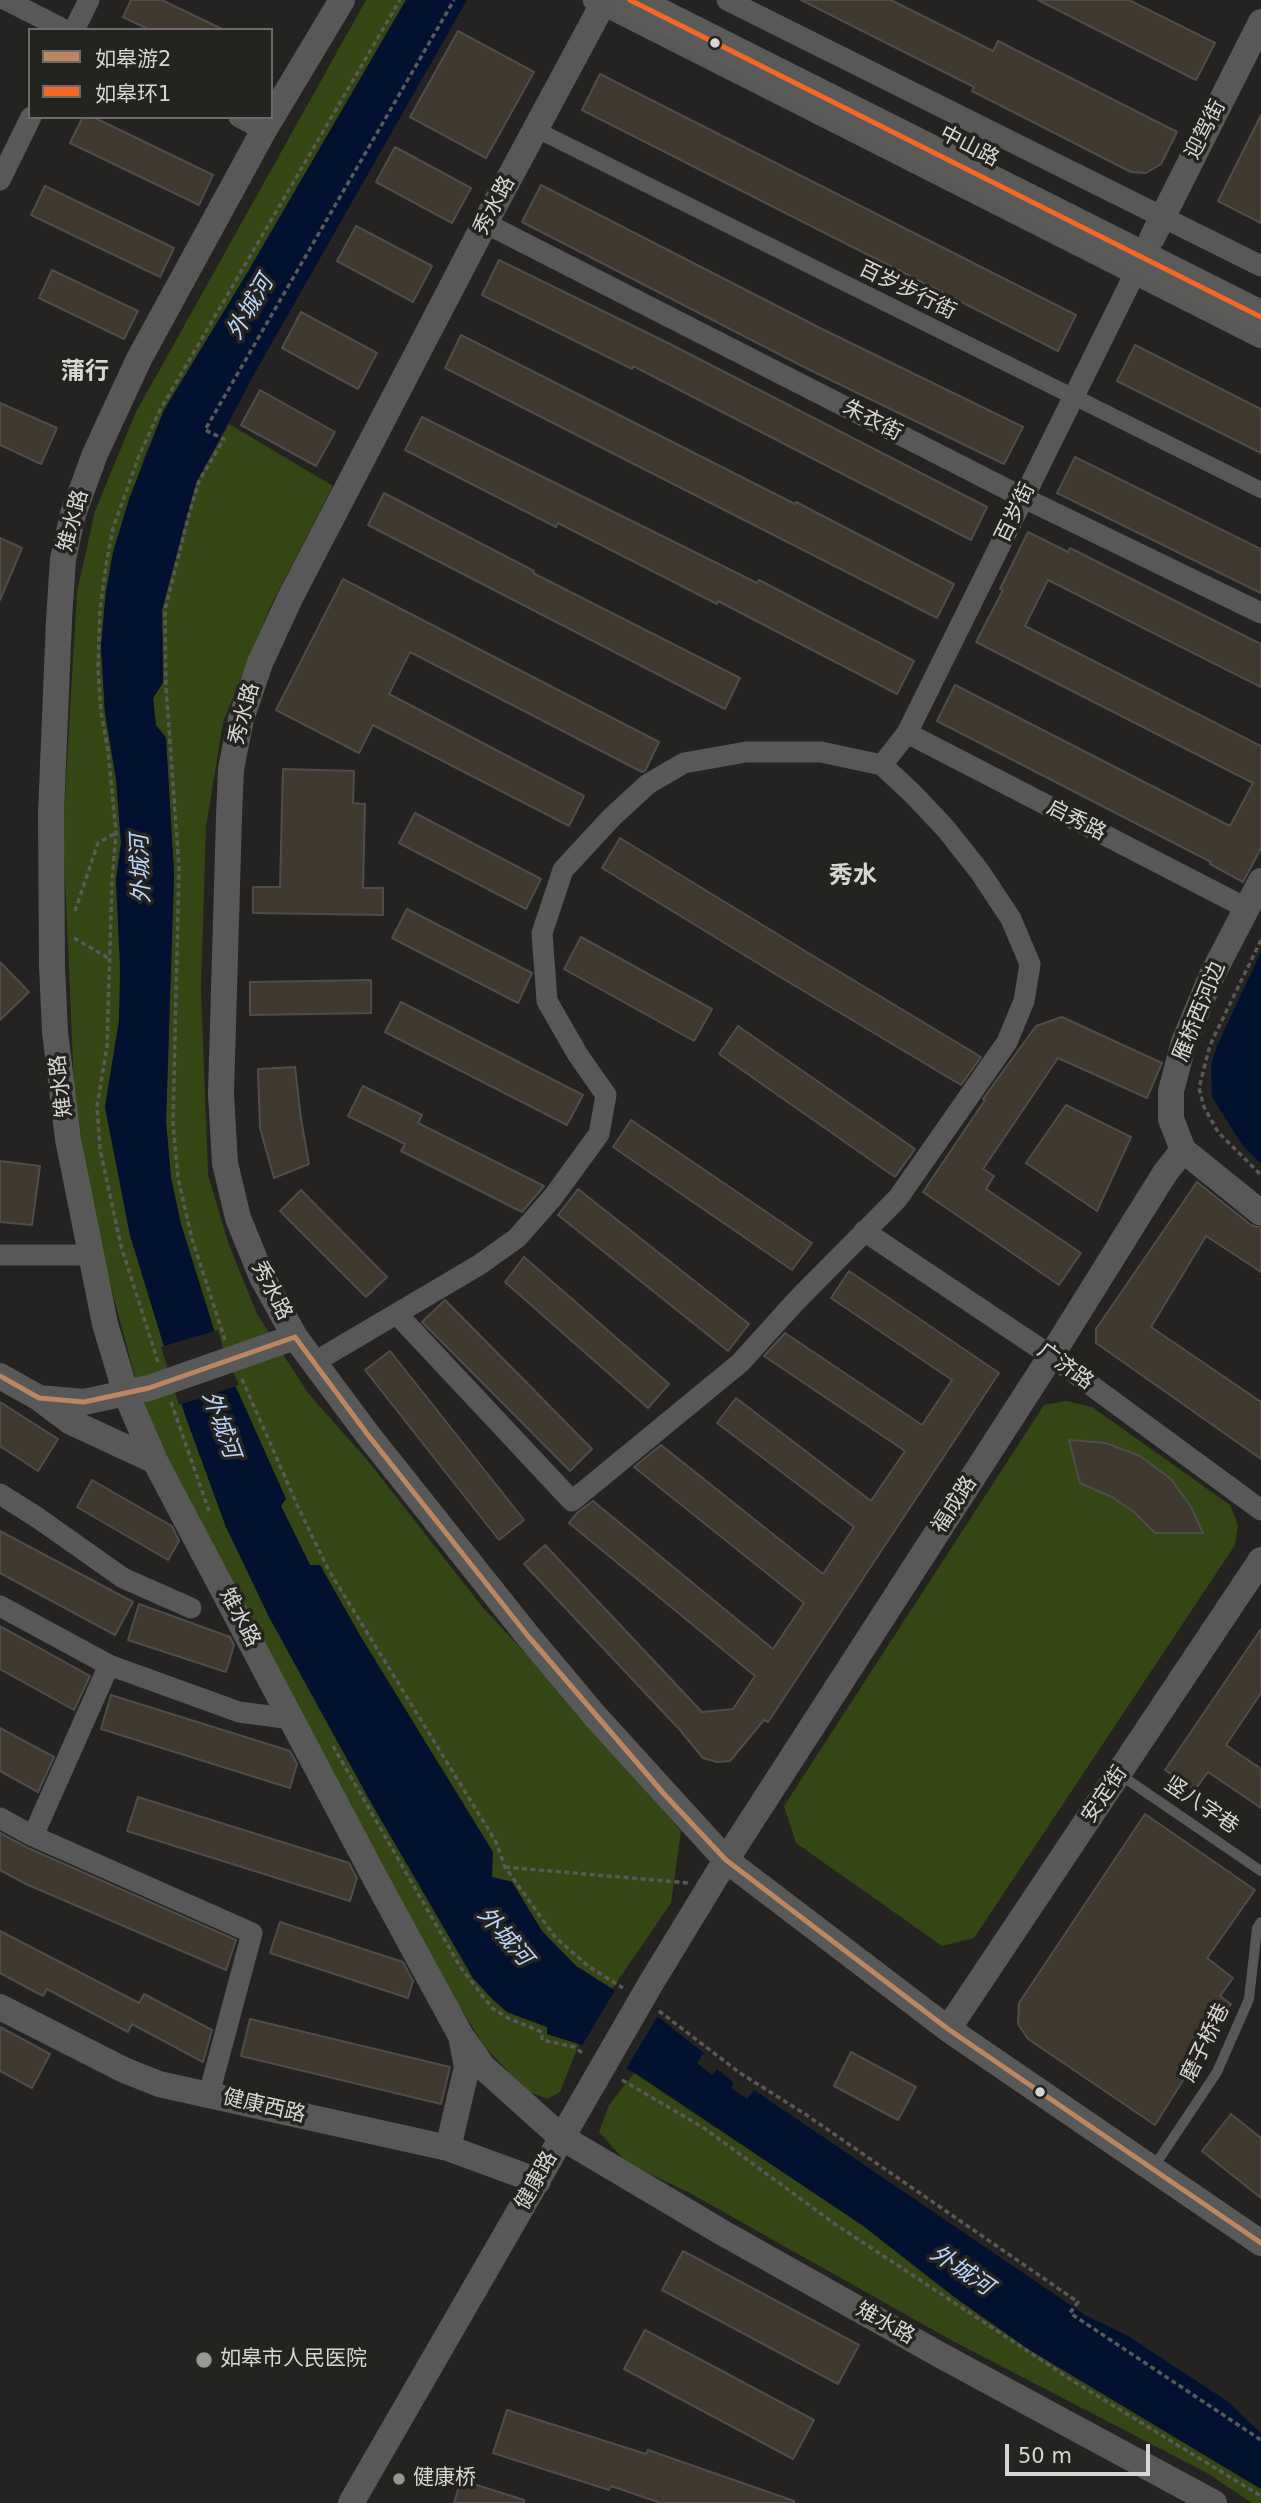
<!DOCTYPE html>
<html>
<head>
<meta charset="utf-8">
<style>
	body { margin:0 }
	#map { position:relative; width:1261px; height:2503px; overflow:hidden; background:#242321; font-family:"DejaVu Sans","Noto Sans SC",sans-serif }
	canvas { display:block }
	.legend { position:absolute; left:28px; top:28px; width:245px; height:91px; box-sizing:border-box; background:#252320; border:2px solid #6c6b68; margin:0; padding:9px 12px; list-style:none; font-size:21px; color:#d7d6d4 }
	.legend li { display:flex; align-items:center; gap:14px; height:35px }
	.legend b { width:35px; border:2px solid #6c6b68 }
	.scale { position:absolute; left:1005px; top:2444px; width:145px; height:32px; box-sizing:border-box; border:4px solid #d7d6d4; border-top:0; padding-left:9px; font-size:21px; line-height:24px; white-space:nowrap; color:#d7d6d4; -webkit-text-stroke:5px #252320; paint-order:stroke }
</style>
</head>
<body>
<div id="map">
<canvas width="1261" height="2503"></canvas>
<ul class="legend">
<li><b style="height:9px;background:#bb8660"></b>如皋游2</li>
<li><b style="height:9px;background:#f36827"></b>如皋环1</li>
</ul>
<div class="scale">50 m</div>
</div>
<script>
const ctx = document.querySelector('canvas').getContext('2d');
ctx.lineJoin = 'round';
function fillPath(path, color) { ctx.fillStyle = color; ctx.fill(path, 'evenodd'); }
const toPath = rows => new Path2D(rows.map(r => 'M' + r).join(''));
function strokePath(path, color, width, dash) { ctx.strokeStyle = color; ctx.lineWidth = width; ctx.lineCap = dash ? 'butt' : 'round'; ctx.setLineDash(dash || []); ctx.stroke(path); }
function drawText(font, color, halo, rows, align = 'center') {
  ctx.font = font + ' "DejaVu Sans","Noto Sans SC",sans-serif'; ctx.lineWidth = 7; ctx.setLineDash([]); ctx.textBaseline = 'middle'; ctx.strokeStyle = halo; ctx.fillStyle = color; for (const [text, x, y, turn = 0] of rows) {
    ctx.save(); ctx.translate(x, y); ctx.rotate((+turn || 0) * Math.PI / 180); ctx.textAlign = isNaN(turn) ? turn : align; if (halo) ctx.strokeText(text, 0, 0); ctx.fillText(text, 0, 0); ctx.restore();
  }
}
fillPath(toPath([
	[366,0,406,0,246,275,164,410,144,458,106,591,101,647,105,713,116,779,121,843,116,880,121,968,119,1021,105,1107,130,1235,185,1415,226,1527,473,1978,507,2012,547,2027,547,2034,579,2044,560,2092,547,2099,527,2091,484,2046,379,1875,146,1418,93,1220,74,1085,63,831,77,592,95,511,136,412],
	[229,424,333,486,271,605,223,722,206,827,201,989,208,1175,229,1245,257,1314,308,1393,368,1461,484,1609,566,1696,681,1831,671,1903,612,1989,576,1966,542,1931,512,1882,492,1877,320,1565,310,1565,281,1506,286,1499,222,1356,181,1224,171,1178,166,1122,174,874,166,738,156,726,153,698,163,683,162,610,182,530,196,483],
	[1066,1401,1092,1407,1230,1505,1238,1525,1235,1545,974,1938,942,1946,796,1843,784,1806,1044,1405],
	[634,2073,862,2225,953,2296,1028,2349,1261,2489,1261,2503,1252,2503,1207,2473,951,2340,688,2192,627,2163,599,2132,609,2105]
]), '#344613');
fillPath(toPath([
	[406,0,467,0,257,369,196,483,162,610,163,683,153,698,156,725,166,738,174,874,166,1122,171,1178,181,1224,222,1356,286,1499,281,1506,310,1565,320,1565,361,1637,493,1852,492,1877,512,1882,542,1931,576,1966,662,2020,704,2053,697,2063,712,2075,717,2069,734,2083,731,2088,747,2099,754,2090,1085,2315,1128,2336,1227,2401,1261,2433,1261,2489,1028,2349,953,2296,862,2225,635,2073,579,2044,547,2034,547,2027,507,2012,492,1999,473,1978,370,1801,269,1617,226,1527,185,1415,130,1235,105,1107,119,1021,120,968,116,880,121,843,116,779,105,713,101,647,106,591,113,552,129,499,164,410,246,275],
	[1261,952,1261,1164,1243,1146,1212,1097,1211,1065,1217,1046]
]), '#031130');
fillPath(toPath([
	[218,1330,225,1355,239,1385,179,1405,161,1347],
	[617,1987,659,2014,624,2072,580,2049]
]), '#242321');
const building = toPath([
	[131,0,162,0,224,30,150,30,123,17,131,0],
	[801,0,891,0,993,51,998,41,1177,132,1161,164,1146,173,1131,172,972,91,974,87,801,0],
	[1038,0,1129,0,1215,43,1196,80,1038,0],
	[458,31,534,72,486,158,410,117,458,31],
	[600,74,1076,315,1058,351,582,110,600,74],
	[1261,115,1261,223,1218,201,1261,115],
	[83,117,93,117,213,175,199,205,70,143,83,117],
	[395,147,471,188,452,223,376,182,395,147],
	[541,185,822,329,1023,427,1004,464,808,369,522,222,541,185],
	[45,186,174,248,160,277,31,215,45,186],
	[356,226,432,266,413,302,337,261,356,226],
	[499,260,670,344,987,507,971,540,633,366,632,369,482,295,499,260],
	[52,270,138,311,124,339,39,298,52,270],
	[301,312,377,353,358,389,282,348,301,312],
	[461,335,795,504,796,502,954,584,937,618,445,368,461,335],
	[1135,345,1261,409,1261,453,1117,381,1135,345],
	[260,390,335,432,316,466,241,425,260,390],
	[0,403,57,428,41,464,0,445,0,403],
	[422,417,757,583,759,580,914,661,897,694,718,601,717,604,558,523,556,527,405,450,422,417],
	[1075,457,1261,549,1261,593,1057,493,1075,457],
	[384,493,534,571,533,573,740,678,725,709,368,525,384,493],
	[1028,532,1068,552,1070,548,1261,644,1261,687,1048,580,1025,626,1261,746,1261,848,1243,882,1210,864,1211,862,937,721,955,685,1230,826,1253,783,976,642,1003,590,1000,589,1028,532],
	[0,538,22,548,0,600,0,538],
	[343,579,659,742,645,771,642,772,410,652,389,694,584,796,569,826,373,725,359,753,276,710,343,579],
	[283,769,354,771,353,803,365,804,363,888,383,888,383,915,253,913,253,887,280,887,283,769],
	[415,813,541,879,526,909,399,843,415,813],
	[620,838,810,954,981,1057,961,1085,777,975,602,868,620,838],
	[407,909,532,973,518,1003,392,938,407,909],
	[581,937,712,1009,694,1041,564,969,581,937],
	[0,962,29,992,0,1020,0,962],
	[371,980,371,1013,250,1015,250,982,371,980],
	[401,1002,583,1095,567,1125,385,1032,401,1002],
	[1062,1017,1162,1063,1147,1098,1058,1058,983,1169,994,1176,986,1189,1081,1253,1059,1285,923,1192,985,1100,983,1099,1036,1026,1062,1017],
	[738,1026,915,1149,895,1177,719,1054,738,1026],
	[295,1067,301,1119,309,1164,274,1178,260,1128,258,1069,295,1067],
	[363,1086,422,1115,418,1123,544,1186,522,1212,401,1151,405,1144,348,1116,363,1086],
	[1066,1105,1131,1137,1097,1211,1026,1163,1066,1105],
	[631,1120,812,1243,792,1270,613,1147,631,1120],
	[0,1161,40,1166,32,1225,0,1222,0,1161],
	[1197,1182,1251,1225,1261,1228,1261,1272,1206,1236,1151,1327,1261,1402,1261,1459,1096,1343,1096,1329,1197,1182],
	[578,1189,749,1324,728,1351,558,1215,578,1189],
	[301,1190,387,1277,366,1297,280,1211,301,1190],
	[524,1257,669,1384,648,1408,505,1282,524,1257],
	[849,1271,999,1373,768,1722,764,1720,730,1761,717,1762,703,1758,680,1730,524,1564,545,1545,702,1712,733,1709,755,1676,569,1523,578,1512,593,1501,773,1649,804,1603,634,1467,661,1445,823,1574,854,1527,717,1423,736,1398,871,1501,905,1451,764,1356,785,1333,922,1425,952,1380,831,1298,849,1271],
	[445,1300,592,1449,570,1471,422,1322,445,1300],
	[390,1351,524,1520,499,1540,365,1370,390,1351],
	[0,1402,58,1439,38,1471,0,1446,0,1402],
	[1069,1440,1106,1443,1140,1456,1171,1479,1191,1507,1203,1533,1155,1533,1134,1512,1112,1497,1080,1483,1069,1440],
	[92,1480,172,1526,179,1541,168,1560,77,1507,92,1480],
	[0,1531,133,1602,115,1635,0,1573,0,1531],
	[139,1604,230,1637,234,1645,226,1672,128,1640,139,1604],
	[0,1626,90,1676,74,1710,0,1669,0,1626],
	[1261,1629,1261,1693,1226,1745,1261,1769,1261,1808,1208,1772,1195,1790,1165,1770,1261,1629],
	[111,1695,290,1751,297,1764,290,1788,101,1729,111,1695],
	[0,1728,54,1757,38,1792,0,1771,0,1728],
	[138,1797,349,1863,357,1878,350,1901,127,1831,138,1797],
	[1145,1814,1255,1890,1207,1958,1233,1978,1220,1996,1231,2004,1155,2125,1028,2039,1018,2024,1019,2003,1145,1814],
	[0,1833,28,1848,236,1940,226,1970,26,1884,0,1870,0,1833],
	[280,1922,403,1962,413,1981,408,1998,270,1953,280,1922],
	[0,1931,139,2003,144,1994,212,2030,203,2062,132,2024,128,2032,47,1989,43,1996,0,1973,0,1931],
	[250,2019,450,2067,441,2104,241,2056,250,2019],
	[0,2027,50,2054,32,2088,0,2071,0,2027],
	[851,2052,916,2087,898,2120,834,2086,851,2052],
	[1231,2114,1261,2138,1261,2198,1202,2151,1231,2114],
	[683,2251,859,2345,838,2384,662,2290,683,2251],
	[645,2330,814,2420,793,2459,624,2369,645,2330],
	[507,2410,646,2454,648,2450,794,2501,794,2503,661,2503,611,2486,609,2490,493,2453,507,2410],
	[461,2480,524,2500,524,2503,454,2503,461,2480]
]);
fillPath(building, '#3e382f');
strokePath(building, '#4e4d4b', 2);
strokePath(toPath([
	[75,911,98,843,116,833],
	[74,938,110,959],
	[1261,940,1210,1045,1199,1088,1204,1107,1218,1132,1261,1175],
	[225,1340,192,1239,178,1178,173,1124,179,867,166,687,165,610,188,518,199,481,224,439,205,430,454,0],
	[158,1362,121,1246,100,1149,97,1106,107,1047,112,881,116,833,108,750,101,712,98,669,100,610,106,565,113,528,139,456,160,410,400,0],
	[242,1379,299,1509,328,1569,496,1842,505,1867,555,1937,588,1966,623,1988],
	[171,1402,209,1511],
	[333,1746,461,1968,492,2008,508,2018,542,2032,542,2040,574,2047,584,2054],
	[505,1867,688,1883],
	[659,2011,740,2073,805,2114,1078,2302,1070,2313,1261,2440],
	[622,2080,704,2128,835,2224,1073,2381,1261,2496]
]), '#5a5958', 3.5, [5, 3.5]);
strokePath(toPath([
	[1119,1774,1261,1871],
	[1153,2168,1217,2072,1249,1999,1257,1928,1261,1922]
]), '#585858', 10);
strokePath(toPath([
	[535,129,1261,490]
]), '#585858', 16);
strokePath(toPath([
	[6,0,65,30],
	[593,0,1261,338],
	[727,0,1261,266],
	[74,30,89,0],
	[239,117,264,130],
	[0,180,31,117],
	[485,223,1024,498,1261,613],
	[907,733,1246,908],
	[882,765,907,733,1140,263],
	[864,1231,1051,1356,1261,1510],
	[0,1255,89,1255],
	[313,1363,479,1265,517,1238,553,1197,599,1134,606,1095,578,1055,547,1001,542,933,563,870,612,817,648,784,684,763,746,752,821,752,882,765,913,794,946,829,980,872,1011,919,1030,964,1024,1001,1007,1042,898,1198,797,1300,740,1363,572,1501,397,1314],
	[0,1494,38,1518,123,1578,191,1608],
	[0,1606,109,1665,239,1712,292,1719],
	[0,1818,33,1836,252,1933,209,2094],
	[33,1836,109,1665]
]), '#585858', 21);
strokePath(toPath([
	[342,0,264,130,139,359,95,454,73,514,63,559,59,620,51,813,52,965,55,1032,68,1139,105,1324,126,1394,155,1461,374,1876,461,2036,467,2067,448,2148],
	[605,0,485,223,290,598,260,663,241,719,231,769,229,817,221,1094,225,1163,238,1218,262,1277,295,1337,368,1435,528,1636,595,1716,726,1860,948,2029,1261,2243],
	[1152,238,1261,22],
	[1261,881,1212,975,1184,1042,1171,1091,1171,1119,1183,1150,1261,1213],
	[0,1376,39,1398,84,1402,149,1388,295,1337],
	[39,1398,71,1422,155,1461],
	[0,2007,124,2070,159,2084,448,2148,538,2181],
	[948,2029,1261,1560],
	[464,2040,483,2067,561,2137,723,2233,940,2355,1214,2503],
	[351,2503,651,1983,726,1860,1051,1356,1165,1173,1183,1150]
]), '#585858', 26);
strokePath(toPath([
	[630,0,1261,317]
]), '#5a5a58', 33);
strokePath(toPath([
	[295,1337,368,1435,528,1636,664,1794,726,1860,948,2029,1261,2243],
	[0,1376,39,1398,84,1402,149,1388,295,1337]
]), '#bb8660', 5);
strokePath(toPath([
	[630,0,1261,317]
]), '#f36827', 5);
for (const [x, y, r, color] of [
	[715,43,6,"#d7d6d4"],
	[1040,2092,6,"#d7d6d4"],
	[204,2360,9,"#989795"],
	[399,2479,7,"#989795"]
]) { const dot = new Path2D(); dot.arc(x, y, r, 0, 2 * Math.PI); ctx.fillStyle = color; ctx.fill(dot); strokePath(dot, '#252320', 2.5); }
drawText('21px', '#d7d6d4', '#252320', [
	["迎驾街",1206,130,-63],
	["中山路",969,147,27],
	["秀水路",495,206,-62],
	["百岁步行街",907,291,26],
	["朱衣街",872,421,27],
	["百岁街",1016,513,-64],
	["雉水路",74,521,-75],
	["秀水路",245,714,-75],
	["启秀路",1076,821,27],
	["雁桥西河边",1200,1012,-68],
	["雉水路",62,1086,-97],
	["秀水路",271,1291,63],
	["广济路",1065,1367,36],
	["福成路",955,1505,-57],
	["雉水路",239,1618,62],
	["安定街",1105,1795,-56],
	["竖八字巷",1201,1806,34],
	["磨子桥巷",1206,2043,-64],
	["健康西路",264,2107,13],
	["健康路",537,2181,-61],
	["雉水路",885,2324,29]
]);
drawText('21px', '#d7d6d4', '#252320', [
	["如皋市人民医院",220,2360],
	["健康桥",413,2479]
], 'left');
drawText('italic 23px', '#bad5fc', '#252320', [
	["外城河",251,308,-60],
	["外城河",142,869,-92],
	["外城河",220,1425,70],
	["外城河",504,1937,49],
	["外城河",961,2271,34]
]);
drawText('bold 24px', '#d7d6d4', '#252320', [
	["蒲行",85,373],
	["秀水",853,877]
]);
</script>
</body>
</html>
